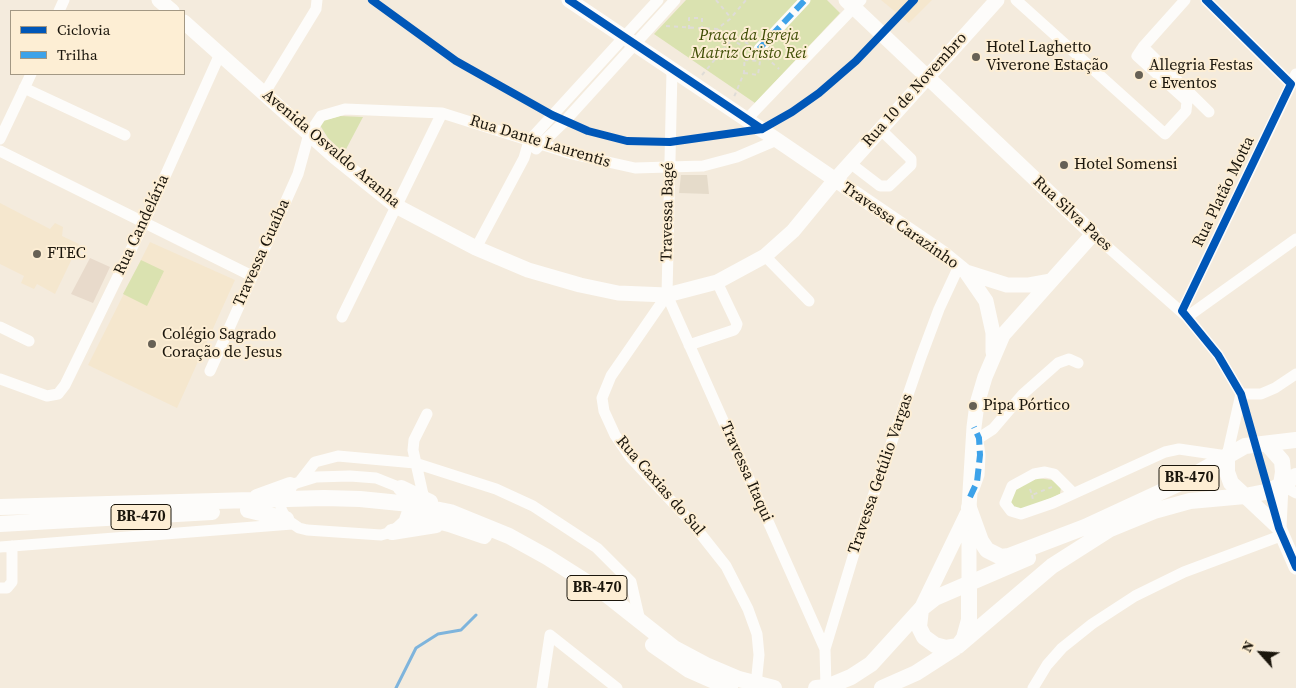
<!DOCTYPE html>
<html>
<head>
<meta charset="utf-8">
<style>
	body { margin:0 }
	#map { position:relative; width:1296px; height:688px; overflow:hidden; background:#f4ebdd; font-family:"Source Serif 4",serif }
	canvas { display:block }
	.legend { position:absolute; left:10px; top:10px; width:175px; height:65px; box-sizing:border-box; background:#fdeed4; border:1px solid #a39884; margin:0; padding:6px 9px; list-style:none; font-size:15px; color:#1b160c }
	.legend li { display:flex; align-items:center; gap:10px; height:25px }
	.legend b { width:25px; border:1px solid #a39884 }
	.north { position:absolute; left:1236px; top:628px; width:50px; height:50px; -webkit-text-stroke:4px #fdeed4; paint-order:stroke; rotate:296deg; font-size:14px; font-weight:700; line-height:20px; text-align:center; color:#1b160c }
	.north::after { content:''; display:block; margin:auto; width:18px; height:22px; background:#1b160c; clip-path:polygon(50% 0,100% 100%,50% 72%,0 100%) }
</style>
</head>
<body>
<div id="map">
<canvas width="1296" height="688"></canvas>
<ul class="legend">
<li><b style="height:6px;background:#0057b8"></b>Ciclovia</li>
<li><b style="height:6px;background:#3da2e9"></b>Trilha</li>
</ul>
<div class="north">N</div>
</div>
<script>
const ctx = document.querySelector('canvas').getContext('2d');
ctx.lineJoin = 'round';
function fillPath(path, color) { ctx.fillStyle = color; ctx.fill(path, 'evenodd'); }
const toPath = rows => new Path2D(rows.map(r => 'M' + r).join(''));
function strokePath(path, color, width, dash) { ctx.strokeStyle = color; ctx.lineWidth = width; ctx.lineCap = dash ? 'butt' : 'round'; ctx.setLineDash(dash || []); ctx.stroke(path); }
function drawText(font, color, halo, rows, align = 'center') {
  ctx.font = font + ' "Source Serif 4",serif'; ctx.lineWidth = 4; ctx.setLineDash([]); ctx.textBaseline = 'middle'; ctx.strokeStyle = halo; ctx.fillStyle = color; for (const [text, x, y, turn = 0] of rows) {
    ctx.save(); ctx.translate(x, y); ctx.rotate((+turn || 0) * Math.PI / 180); ctx.textAlign = isNaN(turn) ? turn : align; if (halo) ctx.strokeText(text, 0, 0); ctx.fillText(text, 0, 0); ctx.restore();
  }
}
fillPath(toPath([
	[681,175,707,175,709,194,679,193]
]), '#e5dbca');
fillPath(toPath([
	[90,258,110,267,93,303,71,294]
]), '#e8dacb');
fillPath(toPath([
	[881,0,932,0,909,23],
	[0,203,50,229,55,223,63,227,62,236,79,244,55,294,37,284,34,289,21,283,24,276,0,264],
	[150,242,235,280,177,408,88,365]
]), '#f5e7ce');
fillPath(toPath([
	[686,0,827,0,840,13,755,103,654,34],
	[340,116,363,117,344,153,328,138,318,122],
	[141,260,164,271,147,306,123,294],
	[1037,478,1052,480,1061,487,1060,494,1021,511,1012,510,1010,491]
]), '#dae2b0');
strokePath(toPath([
	[396,688,416,648,438,634,461,630,476,615]
]), '#7eb4dc', 3);
strokePath(toPath([
	[716,0,731,18],
	[666,26,717,29,730,19,746,0],
	[689,29,689,18,702,18,702,29],
	[717,29,745,48,744,73,734,97],
	[723,32,751,45],
	[766,57,779,69],
	[744,73,758,75,760,61,745,60],
	[702,75,732,39],
	[1030,489,1032,495,1052,487],
	[1032,495,1033,500]
]), '#dfdcd7', 2, [4, 4]);
strokePath(toPath([
	[1016,0,1165,134,1186,111,1187,101,1137,56,1143,47],
	[1185,0,1143,47,1209,112],
	[1206,0,1291,84],
	[59,11,64,0],
	[759,49,805,0],
	[672,70,667,295,825,649],
	[24,88,125,135],
	[264,94,316,9,317,0],
	[746,120,861,0],
	[0,139,31,74],
	[536,149,565,121,675,0],
	[0,151,252,276],
	[850,163,880,186,889,186,911,165,911,159,880,129],
	[476,248,524,158,529,141,658,0],
	[765,256,809,301],
	[667,295,611,376,602,398,604,411,615,435,630,457,692,523,726,566,748,609,757,634,759,655,756,685],
	[1182,311,1296,74],
	[342,317,442,113],
	[1187,317,1296,239],
	[0,327,29,341],
	[689,345,734,330,736,327,737,324,717,282],
	[210,371,298,174,309,134,321,116,345,109,442,113,572,154,635,168,703,166,737,157,777,140],
	[0,379,47,396,58,394,65,385,144,223,220,54],
	[1241,394,1261,394,1275,388,1296,374],
	[979,438,993,429,1023,394,1058,363,1069,359,1078,363],
	[350,476,376,478,401,488,408,496,410,504,404,521,392,532,381,535,307,530,299,528,286,519,281,509,281,500,290,485,316,477,350,476],
	[301,480,315,462,338,456,415,463,496,489,533,506,597,548,631,582,640,621],
	[1281,485,1296,493],
	[974,489,979,475,980,455,977,434],
	[1073,493,1054,474,1045,472,1034,474,1012,486,1005,503,1011,511,1021,514,1053,503,1165,452,1179,449,1227,456,1241,394,1218,355,1187,317,1093,234],
	[424,499,413,450,414,440,427,414],
	[0,547,292,524],
	[0,588,7,588,12,582,12,546],
	[542,688,550,635,617,688],
	[826,688,825,649,859,537,921,357,939,309,959,266],
	[1033,688,1047,665,1062,648,1092,624,1135,596,1184,572,1283,535]
]), '#fdfcfa', 11);
strokePath(toPath([
	[159,0,172,11],
	[569,0,777,140,944,254,966,272,986,301,993,333,993,352],
	[846,0,1093,234,1003,335,985,377,977,404,974,427,969,508,969,585],
	[184,22,335,157,396,206,476,248,528,270,580,285,618,293,667,295,717,282,765,256,793,231,835,180,997,0],
	[966,272,1007,285,1029,285,1051,281],
	[1245,496,1279,528,1296,567],
	[1279,528,1281,485],
	[921,609,967,514]
]), '#fdfcfa', 15);
strokePath(toPath([
	[1268,445,1282,461,1283,472,1281,485],
	[1227,456,1227,472,1231,483,1245,496],
	[401,488,430,502],
	[257,497,290,485],
	[0,507,324,498,360,499,410,504,450,512,509,536,547,557,607,595,674,648,706,665,739,679,774,688],
	[969,508,981,541,987,550,1001,557,1009,556,1085,527,1178,484,1245,446,1296,440],
	[248,510,286,519],
	[414,515,449,524,484,536],
	[0,524,212,512],
	[392,532,436,525],
	[921,609,919,627,924,637,935,645,946,648,958,646,964,638,969,620,969,585],
	[653,645,689,670,730,688],
	[816,688,827,687,851,677,871,664,921,609,935,598,1028,558],
	[882,688,916,673,958,646,1052,566,1110,529,1154,511,1190,501,1245,496,1270,491,1296,476]
]), '#fdfcfa', 16);
const rail = toPath([
	[882,34,914,0]
]);
strokePath(rail, '#b6b4b0', 5);
strokePath(rail, '#fdeed4', 3, [9]);
strokePath(toPath([
	[759,49,805,0],
	[970,497,977,482,980,455,979,438,974,427]
]), '#3da2e9', 6, [12, 6]);
strokePath(toPath([
	[372,0,456,61,552,115,588,131,627,141,670,142,762,129,792,112,819,93,856,61,914,0],
	[569,0,762,129],
	[1206,0,1291,84,1182,311,1218,355,1241,394,1279,528,1296,567]
]), '#0057b8', 8);
for (const [x, y, r, color] of [
	[976,57,5,"#676155"],
	[1139,75,5,"#676155"],
	[1064,165,5,"#676155"],
	[37,254,5,"#676155"],
	[152,344,5,"#676155"],
	[973,406,5,"#676155"]
]) { const dot = new Path2D(); dot.arc(x, y, r, 0, 2 * Math.PI); ctx.fillStyle = color; ctx.fill(dot); strokePath(dot, '#fdeed4', 2); }
for (const [x, y, w] of [
	[1189,478,60],
	[141,517,60],
	[597,588,60]
]) { const box = new Path2D(); box.roundRect(x - w / 2, y - 12.5, w, 25, 4); ctx.fillStyle = '#fdeed4'; ctx.fill(box); strokePath(box, '#1b160c', 1); }
drawText('bold 15px', '#1b160c', null, [
	["BR-470",1189,478],
	["BR-470",141,517],
	["BR-470",597,588]
]);
drawText('italic 16px', '#3d4c03', '#fdeed4', [
	["Praça da Igreja",749,36],
	["Matriz Cristo Rei",749,54]
]);
drawText('16px', '#1b160c', '#fdeed4', [
	["Hotel Laghetto",986,48],
	["Viverone Estação",986,66],
	["Allegria Festas",1149,66],
	["e Eventos",1149,84],
	["Hotel Somensi",1074,165],
	["FTEC",47,254],
	["Colégio Sagrado",162,335],
	["Coração de Jesus",162,353],
	["Pipa Pórtico",983,406]
], 'left');
drawText('16px', '#1b160c', '#fdeed4', [
	["Rua 10 de Novembro",915,90,-48],
	["Rua Dante Laurentis",540,142,17],
	["Avenida Osvaldo Aranha",331,149,40],
	["Rua Platão Motta",1224,192,-64],
	["Travessa Bagé",668,212,-89],
	["Rua Silva Paes",1072,214,43],
	["Rua Candelária",142,225,-65],
	["Travessa Carazinho",900,226,35],
	["Travessa Guaíba",262,253,-66],
	["Travessa Itaqui",746,472,66],
	["Travessa Getúlio Vargas",881,474,-71],
	["Rua Caxias do Sul",660,486,49]
]);
</script>
</body>
</html>
